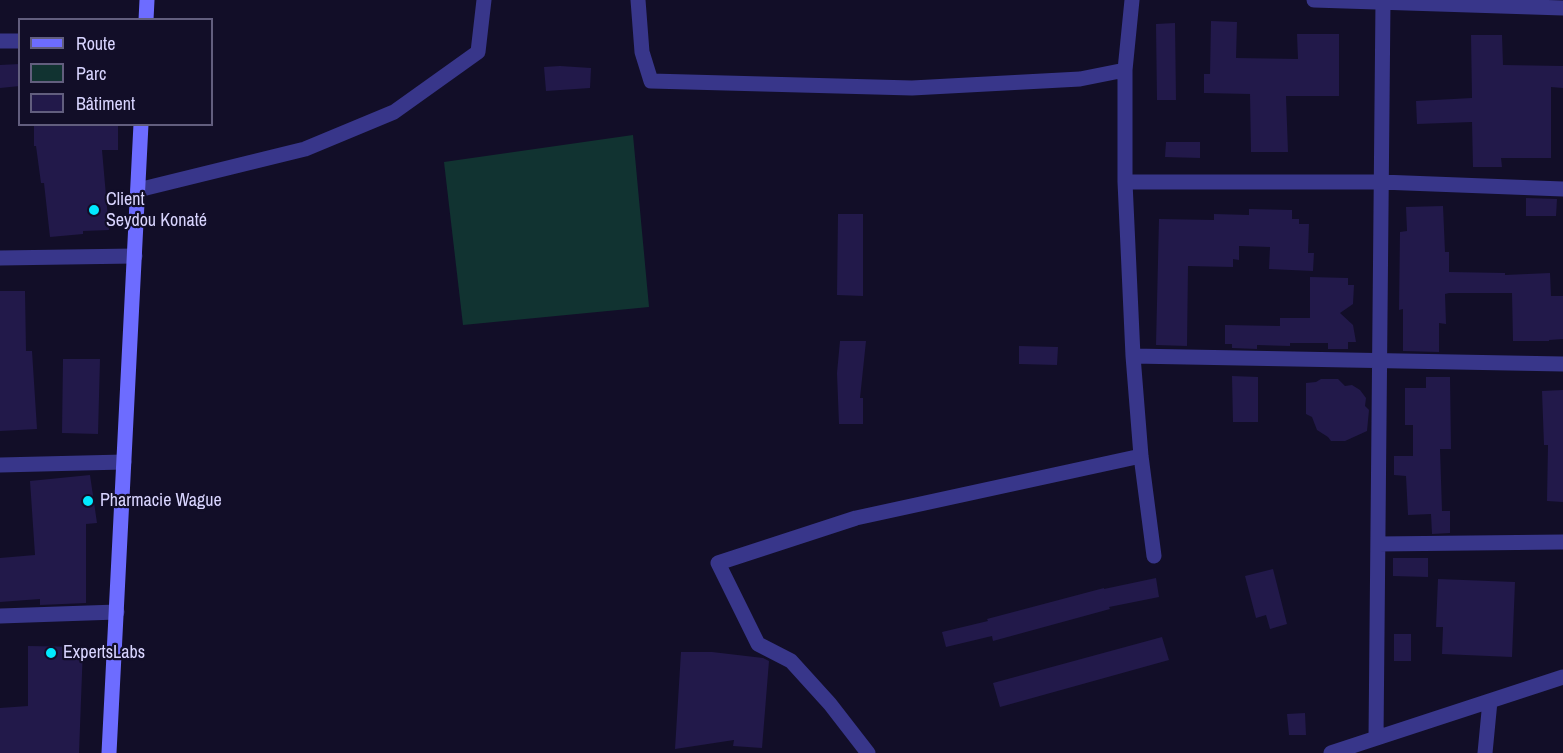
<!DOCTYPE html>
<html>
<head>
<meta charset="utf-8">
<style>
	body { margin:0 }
	#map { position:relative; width:1563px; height:753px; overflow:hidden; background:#120e28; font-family:"Archivo Narrow",sans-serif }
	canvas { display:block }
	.legend { position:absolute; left:18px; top:18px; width:195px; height:108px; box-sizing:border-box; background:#120e28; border:2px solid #625e7e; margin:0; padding:8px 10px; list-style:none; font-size:18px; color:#d9d5ff }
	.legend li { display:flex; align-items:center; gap:12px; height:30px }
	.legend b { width:30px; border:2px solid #625e7e }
</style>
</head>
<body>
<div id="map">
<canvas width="1563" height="753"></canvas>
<ul class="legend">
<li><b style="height:8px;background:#6d6cff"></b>Route</li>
<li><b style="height:16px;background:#113331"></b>Parc</li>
<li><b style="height:16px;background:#22194a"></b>Bâtiment</li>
</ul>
</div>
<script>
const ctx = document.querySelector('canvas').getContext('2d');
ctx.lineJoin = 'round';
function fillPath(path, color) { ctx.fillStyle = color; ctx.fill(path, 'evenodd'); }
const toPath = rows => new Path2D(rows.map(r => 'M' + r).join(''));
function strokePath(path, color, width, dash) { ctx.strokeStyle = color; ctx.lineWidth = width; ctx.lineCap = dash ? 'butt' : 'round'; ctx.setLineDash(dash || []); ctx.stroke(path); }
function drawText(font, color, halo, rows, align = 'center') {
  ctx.font = font + ' "Archivo Narrow",sans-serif'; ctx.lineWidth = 4.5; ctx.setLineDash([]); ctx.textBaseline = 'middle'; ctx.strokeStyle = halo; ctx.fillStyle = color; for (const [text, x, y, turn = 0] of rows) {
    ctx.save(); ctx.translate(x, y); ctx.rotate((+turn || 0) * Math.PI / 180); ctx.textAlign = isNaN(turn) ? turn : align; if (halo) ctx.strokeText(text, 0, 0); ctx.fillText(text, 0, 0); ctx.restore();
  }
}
fillPath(toPath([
	[633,135,649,307,463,325,444,162]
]), '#113331');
fillPath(toPath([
	[1211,21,1237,22,1236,58,1298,59,1297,34,1339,34,1339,96,1286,96,1288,152,1251,152,1250,94,1204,93,1204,74,1210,74],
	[1175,23,1176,100,1157,100,1156,24],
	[1471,35,1502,35,1503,65,1563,66,1563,88,1551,87,1551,158,1501,158,1502,167,1473,167,1472,122,1417,124,1416,101,1472,98],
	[20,64,20,86,0,88,0,65],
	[560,66,591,68,590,88,546,91,544,67],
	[34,124,118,124,118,150,102,150,109,230,83,231,83,234,50,237,44,183,41,183,36,146,34,146],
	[1166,142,1200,142,1200,158,1165,157],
	[1526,198,1557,199,1556,216,1526,216],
	[1443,206,1445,252,1449,252,1449,272,1505,273,1505,275,1550,273,1551,296,1563,296,1563,339,1549,340,1549,341,1513,341,1512,293,1449,293,1445,294,1446,324,1439,323,1439,352,1403,351,1403,309,1399,310,1400,232,1407,231,1406,207],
	[1249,209,1292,210,1292,219,1299,219,1299,224,1309,224,1308,253,1314,253,1313,271,1269,269,1270,247,1239,246,1239,260,1233,259,1233,267,1188,266,1187,346,1156,345,1159,219,1214,220,1214,214,1249,215],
	[838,214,863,214,863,296,837,295],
	[1310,277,1348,278,1348,285,1354,285,1353,304,1340,313,1353,325,1356,342,1348,342,1348,349,1328,349,1328,343,1290,343,1290,346,1257,345,1257,349,1232,348,1232,344,1225,344,1225,325,1280,326,1280,318,1310,318],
	[0,291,25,291,26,351,32,351,37,429,0,431],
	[840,341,866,341,860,398,863,398,863,424,839,424,837,373],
	[1019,346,1058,347,1057,365,1019,364],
	[63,359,100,359,98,434,62,433],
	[1232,376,1258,377,1258,422,1233,422],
	[1426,377,1450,377,1451,449,1440,449,1442,511,1450,511,1450,533,1432,534,1431,514,1408,515,1406,476,1394,475,1394,456,1413,456,1413,425,1405,425,1405,388,1426,388],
	[1321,379,1338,379,1345,386,1352,385,1360,390,1366,398,1365,406,1369,410,1367,431,1345,441,1331,441,1328,437,1317,430,1312,417,1306,414,1306,383,1316,382],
	[1563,390,1563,502,1547,501,1548,445,1544,445,1542,391],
	[90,475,97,523,86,524,86,603,40,605,40,599,0,602,0,558,35,555,30,481],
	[1393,558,1428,558,1428,577,1393,576],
	[1273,569,1287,624,1270,629,1266,615,1256,618,1245,576],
	[1156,578,1159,597,1109,607,1110,609,993,641,992,636,946,647,942,632,988,621,987,619,1104,588,1104,589],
	[1438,579,1515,582,1512,657,1442,654,1443,627,1436,627],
	[1394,634,1411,634,1411,661,1394,661],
	[1162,637,1169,660,1000,707,993,683],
	[28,646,83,647,79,753,0,753,0,708,28,706],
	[681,652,712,652,763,658,769,661,762,748,733,746,734,740,675,749],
	[1305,713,1306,735,1289,735,1287,714]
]), '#22194a');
strokePath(toPath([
	[638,0,642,52,651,81,912,88,1080,79,1125,70],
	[1132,0,1125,70,1125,182,1133,356,1141,456,1154,556],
	[1314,0,1563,8],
	[0,41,20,41],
	[1125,182,1381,182,1563,189],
	[138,190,305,149,394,112,478,52,484,0],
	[0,258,135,256],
	[1133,356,1563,364],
	[0,465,124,462],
	[1378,544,1563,542],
	[0,616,117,612],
	[1376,738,1383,0],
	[868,753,830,704,791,661,758,644,718,563,856,518,1141,456],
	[1331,753,1563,677],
	[1485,753,1490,701]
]), '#38368a', 15);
strokePath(toPath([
	[146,20,147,0],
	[109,753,141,124]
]), '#6d6cff', 15);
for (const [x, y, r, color] of [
	[94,210,6,"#01eaff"],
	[88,501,6,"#01eaff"],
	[51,653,6,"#01eaff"]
]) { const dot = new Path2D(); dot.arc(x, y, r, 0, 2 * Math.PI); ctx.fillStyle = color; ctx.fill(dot); strokePath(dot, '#120e28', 2); }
drawText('18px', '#d9d5ff', '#120e28', [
	["Client",106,200],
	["Seydou Konaté",106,221],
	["Pharmacie Wague",100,501],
	["ExpertsLabs",63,653]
], 'left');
</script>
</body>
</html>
